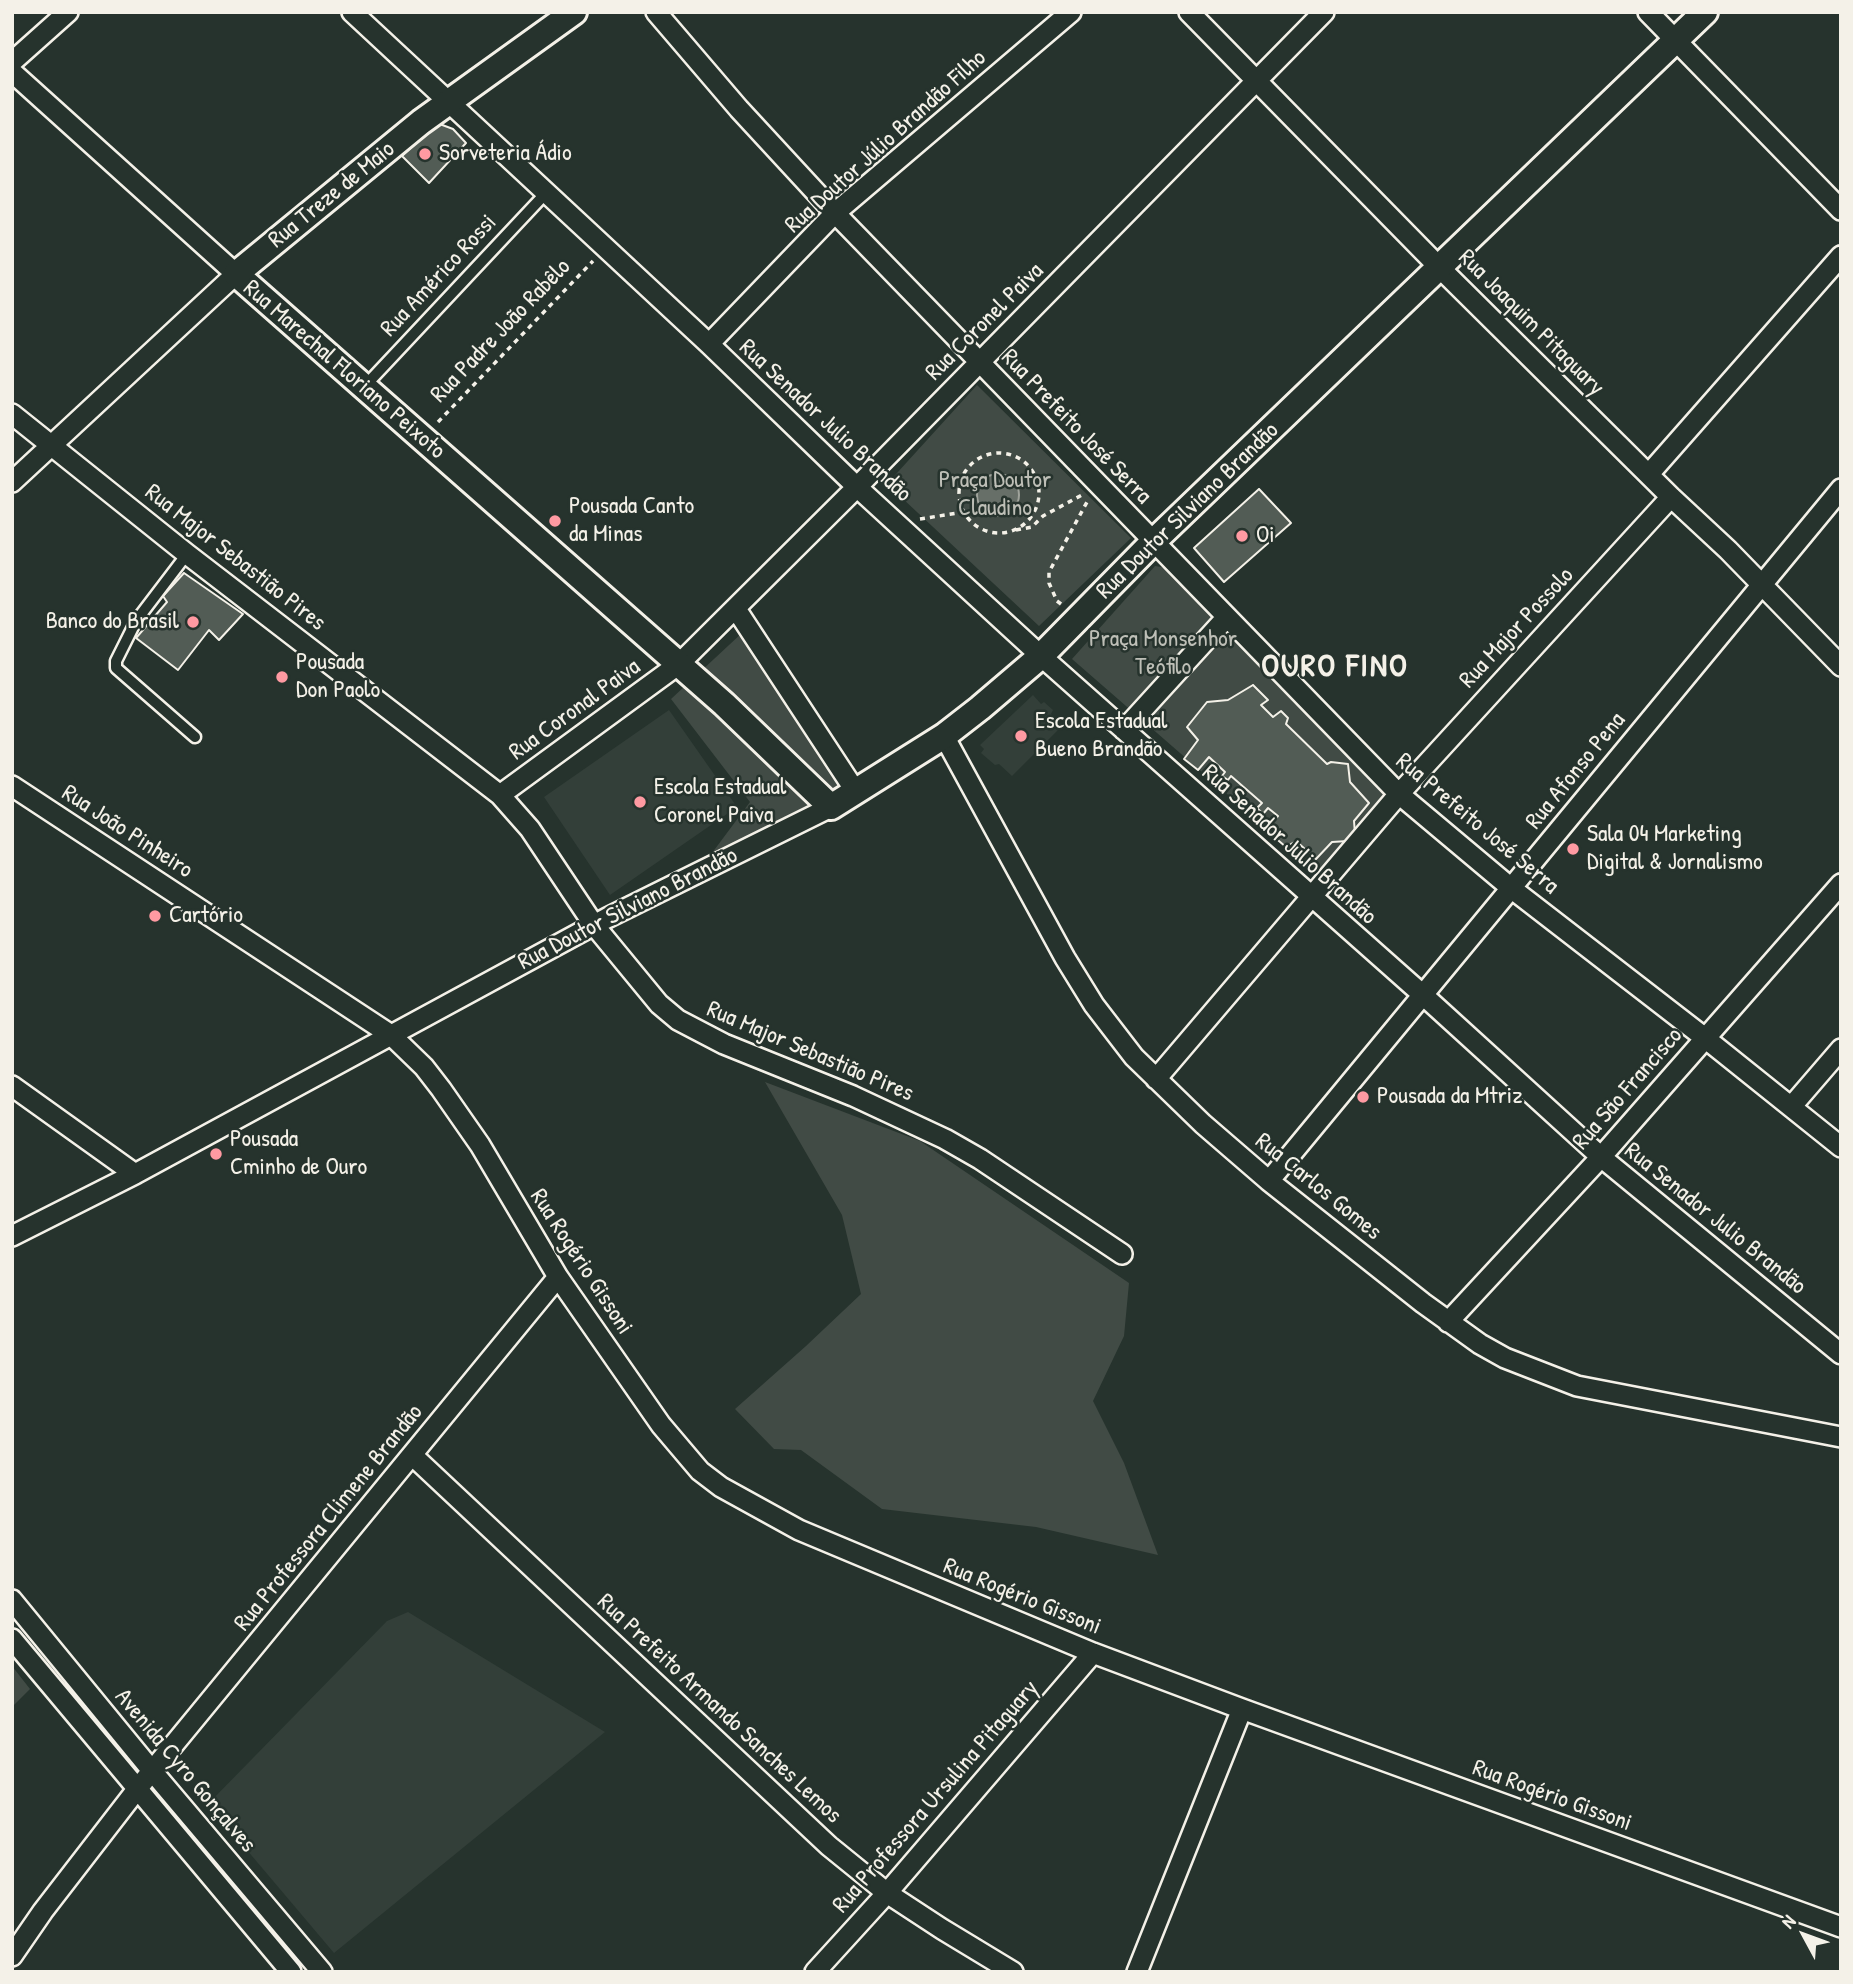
<!DOCTYPE html>
<html>
<head>
<meta charset="utf-8">
<style>
	body { margin:0 }
	#map { position:relative; width:1853px; height:1984px; overflow:hidden; background:#26332d; font-family:"Patrick Hand",sans-serif }
	canvas { display:block }
	.frame { position:absolute; inset:0; border:14px solid #f4f1e8; pointer-events:none }
	.north { position:absolute; left:1769px; top:1900px; width:70px; height:70px; -webkit-text-stroke:5px #26332d; paint-order:stroke; rotate:311deg; font-size:19px; font-weight:700; line-height:28px; text-align:center; color:#f4f1e8 }
	.north::after { content:''; display:block; margin:auto; width:24px; height:32px; background:#f4f1e8; clip-path:polygon(50% 0,100% 100%,50% 72%,0 100%) }
</style>
</head>
<body>
<div id="map">
<canvas width="1853" height="1984"></canvas>
<div class="frame"></div>
<div class="north">N</div>
</div>
<script>
const ctx = document.querySelector('canvas').getContext('2d');
ctx.lineJoin = 'round';
function fillPath(path, color) { ctx.fillStyle = color; ctx.fill(path, 'evenodd'); }
const toPath = rows => new Path2D(rows.map(r => 'M' + r).join(''));
function strokePath(path, color, width, dash) { ctx.strokeStyle = color; ctx.lineWidth = width; ctx.lineCap = dash ? 'butt' : 'round'; ctx.setLineDash(dash || []); ctx.stroke(path); }
function drawText(font, color, halo, rows, align = 'center') {
  ctx.font = font + ' "Patrick Hand",sans-serif'; ctx.lineWidth = 5; ctx.setLineDash([]); ctx.textBaseline = 'middle'; ctx.strokeStyle = halo; ctx.fillStyle = color; for (const [text, x, y, turn = 0] of rows) {
    ctx.save(); ctx.translate(x, y); ctx.rotate((+turn || 0) * Math.PI / 180); ctx.textAlign = isNaN(turn) ? turn : align; if (halo) ctx.strokeText(text, 0, 0); ctx.fillText(text, 0, 0); ctx.restore();
  }
}
fillPath(toPath([
	[1033,695,1041,704,1044,702,1053,710,1051,714,1062,726,1012,776,999,764,995,765,981,753,984,749,980,745],
	[669,710,737,807,610,895,544,797],
	[408,1612,605,1732,334,1953,208,1804,387,1621]
]), '#333f39');
fillPath(toPath([
	[977,385,1131,538,1039,626,887,484],
	[1155,566,1167,568,1390,792,1319,874,1072,659],
	[743,632,841,790,712,853,750,802,671,699],
	[765,1082,920,1141,1129,1283,1124,1336,1093,1401,1124,1463,1158,1555,1036,1527,882,1509,801,1450,774,1449,735,1409,806,1346,861,1294,842,1215],
	[12,1666,30,1689,12,1707]
]), '#414b45');
const water = toPath([
	'977 495a21 21 0 1 1 42 0a21 21 0 1 1-42 0Z'
]);
fillPath(water, '#676f68');
strokePath(water, '#9fa39b', 2);
const building = toPath([
	[437,123,453,129,466,143,429,183,402,156,437,123],
	[1259,489,1291,523,1224,582,1194,548,1259,489],
	[184,573,243,614,219,640,209,630,178,670,136,638,167,602,163,596,184,573],
	[1253,685,1268,700,1261,705,1273,717,1281,711,1288,718,1286,724,1327,764,1331,762,1348,764,1350,782,1369,803,1354,821,1355,834,1348,841,1332,842,1316,859,1296,841,1286,847,1266,830,1278,816,1268,808,1263,814,1257,808,1262,803,1231,776,1228,780,1222,776,1225,772,1209,757,1198,770,1184,759,1198,740,1187,727,1207,702,1228,700,1253,685]
]);
fillPath(building, '#525c55');
strokePath(building, '#f4f1e8', 2);
const service = toPath([
	[364,387,546,193],
	[187,554,136,621,116,661,116,668,195,737]
]);
const minor = toPath([
	[352,12,709,344,857,487,1041,656,1423,995,1601,1157,1841,1354],
	[656,12,739,109,835,213,1399,794,1511,888,1705,1038,1841,1147],
	[1189,12,1440,268,1671,497,1728,550,1841,666],
	[1648,12,1841,210],
	[12,62,68,12],
	[12,72,236,274,12,482],
	[709,344,835,213,1071,12],
	[12,414,187,554,500,795,530,829,594,925,659,1004,678,1020,724,1044,853,1096,945,1139,980,1159,1122,1254],
	[1649,474,1841,256],
	[736,609,856,792],
	[1124,730,1227,617],
	[944,736,1065,958,1094,1005,1134,1057,1203,1124,1269,1181,1423,1303,1480,1344,1505,1358,1577,1386,1841,1437],
	[12,786,391,1035,424,1067,441,1089,480,1145,558,1277,661,1425,700,1471,721,1487,799,1530,1093,1653,1242,1709,1841,1927],
	[500,795,679,664,857,487,1324,12],
	[1156,1079,1399,794,1671,497],
	[12,1086,135,1174],
	[1791,1107,1841,1049],
	[1269,1181,1841,489],
	[12,1236,135,1174,607,918,831,807],
	[1448,1322,1601,1157,1841,884],
	[412,1455,829,1846,887,1893,942,1929,1013,1972],
	[12,1600,153,1772,322,1972],
	[12,1639,291,1972],
	[12,1956,43,1911,138,1788,558,1277],
	[815,1972,887,1893,1093,1653],
	[1137,1972,1242,1709]
]);
const tertiary = toPath([
	[574,12,421,122,236,274,724,704,831,807,944,736,980,708,1041,656,1153,542,1705,12]
]);
strokePath(service, '#f4f1e8', 15);
strokePath(minor, '#f4f1e8', 24);
strokePath(tertiary, '#f4f1e8', 30);
strokePath(toPath([
	[438,422,593,261],
	'959 493a40 40 0 1 1 80 0a40 40 0 1 1-80 0Z',
	[920,519,964,512],
	[1016,530,1032,527,1043,516,1082,495],
	[1061,604,1057,601,1049,583,1049,572,1087,502]
]), '#f4f1e8', 3.5, [5, 5]);
strokePath(service, '#26332d', 10);
strokePath(minor, '#26332d', 19);
strokePath(tertiary, '#26332d', 24);
for (const [x, y, r, color] of [
	[425,154,7,"#ff9aa2"],
	[555,521,7,"#ff9aa2"],
	[1242,536,7,"#ff9aa2"],
	[193,622,7,"#ff9aa2"],
	[282,677,7,"#ff9aa2"],
	[1021,736,7,"#ff9aa2"],
	[640,802,7,"#ff9aa2"],
	[1573,849,7,"#ff9aa2"],
	[155,916,7,"#ff9aa2"],
	[1363,1097,7,"#ff9aa2"],
	[216,1154,7,"#ff9aa2"]
]) { const dot = new Path2D(); dot.arc(x, y, r, 0, 2 * Math.PI); ctx.fillStyle = color; ctx.fill(dot); strokePath(dot, '#26332d', 2.5); }
drawText('24px', '#f4f1e8', '#26332d', [
	["Rua Doutor Júlio Brandão Filho",886,142,-42],
	["Rua Treze de Maio",332,195,-39],
	["Rua Américo Rossi",439,276,-47],
	["Rua Coronel Paiva",985,322,-45],
	["Rua Joaquim Pitaguary",1531,323,45],
	["Rua Padre João Rabêlo",501,331,-46],
	["Rua Marechal Floriano Peixoto",344,370,41],
	["Rua Senador Julio Brandão",825,421,43],
	["Rua Prefeito José Serra",1076,427,46],
	["Rua Doutor Silviano Brandão",1188,511,-44],
	["Rua Major Sebastião Pires",235,558,38],
	["Rua Major Possolo",1517,628,-47],
	["Rua Coronal Paiva",575,710,-36],
	["Rua Afonso Pena",1576,771,-51],
	["Rua Prefeito José Serra",1477,824,40],
	["Rua João Pinheiro",127,832,33],
	["Rua Senador Julio Brandão",1289,845,42],
	["Rua Doutor Silviano Brandão",628,909,-27],
	["Rua Major Sebastião Pires",810,1052,23],
	["Rua São Francisco",1628,1089,-49],
	["Rua Carlos Gomes",1318,1187,39],
	["Rua Senador Julio Brandão",1715,1219,39],
	["Rua Rogério Gissoni",581,1262,57],
	["Rua Professora Climene Brandão",329,1518,-51],
	["Rua Rogério Gissoni",1022,1597,22],
	["Rua Prefeito Armando Sanches Lemos",719,1709,43],
	["Avenida Cyro Gonçalves",185,1771,50],
	["Rua Rogério Gissoni",1552,1796,20],
	["Rua Professora Ursulina Pitaguary",936,1797,-49]
]);
drawText('24px', '#f4f1e8', '#26332d', [
	["Sorveteria Ádio",439,154],
	["Pousada Canto",569,507],
	["da Minas",569,535],
	["Oi",1256,536],
	["Banco do Brasil",179,622,"right"],
	["Pousada",296,663],
	["Don Paolo",296,691],
	["Escola Estadual",1035,722],
	["Bueno Brandão",1035,750],
	["Escola Estadual",654,788],
	["Coronel Paiva",654,816],
	["Sala 04 Marketing",1587,835],
	["Digital & Jornalismo",1587,863],
	["Cartório",169,916],
	["Pousada da Mtriz",1377,1097],
	["Pousada",230,1140],
	["Cminho de Ouro",230,1168]
], 'left');
drawText('24px', '#bebfb7', '#26332d', [
	["Praça Doutor",995,481],
	["Claudino",995,509],
	["Praça Monsenhor",1163,640],
	["Teófilo",1163,668]
]);
ctx.letterSpacing = '2px';
drawText('bold 32px', '#f4f1e8', '#26332d', [
	["OURO FINO",1335,667]
]);
ctx.letterSpacing = '0px';
</script>
</body>
</html>
